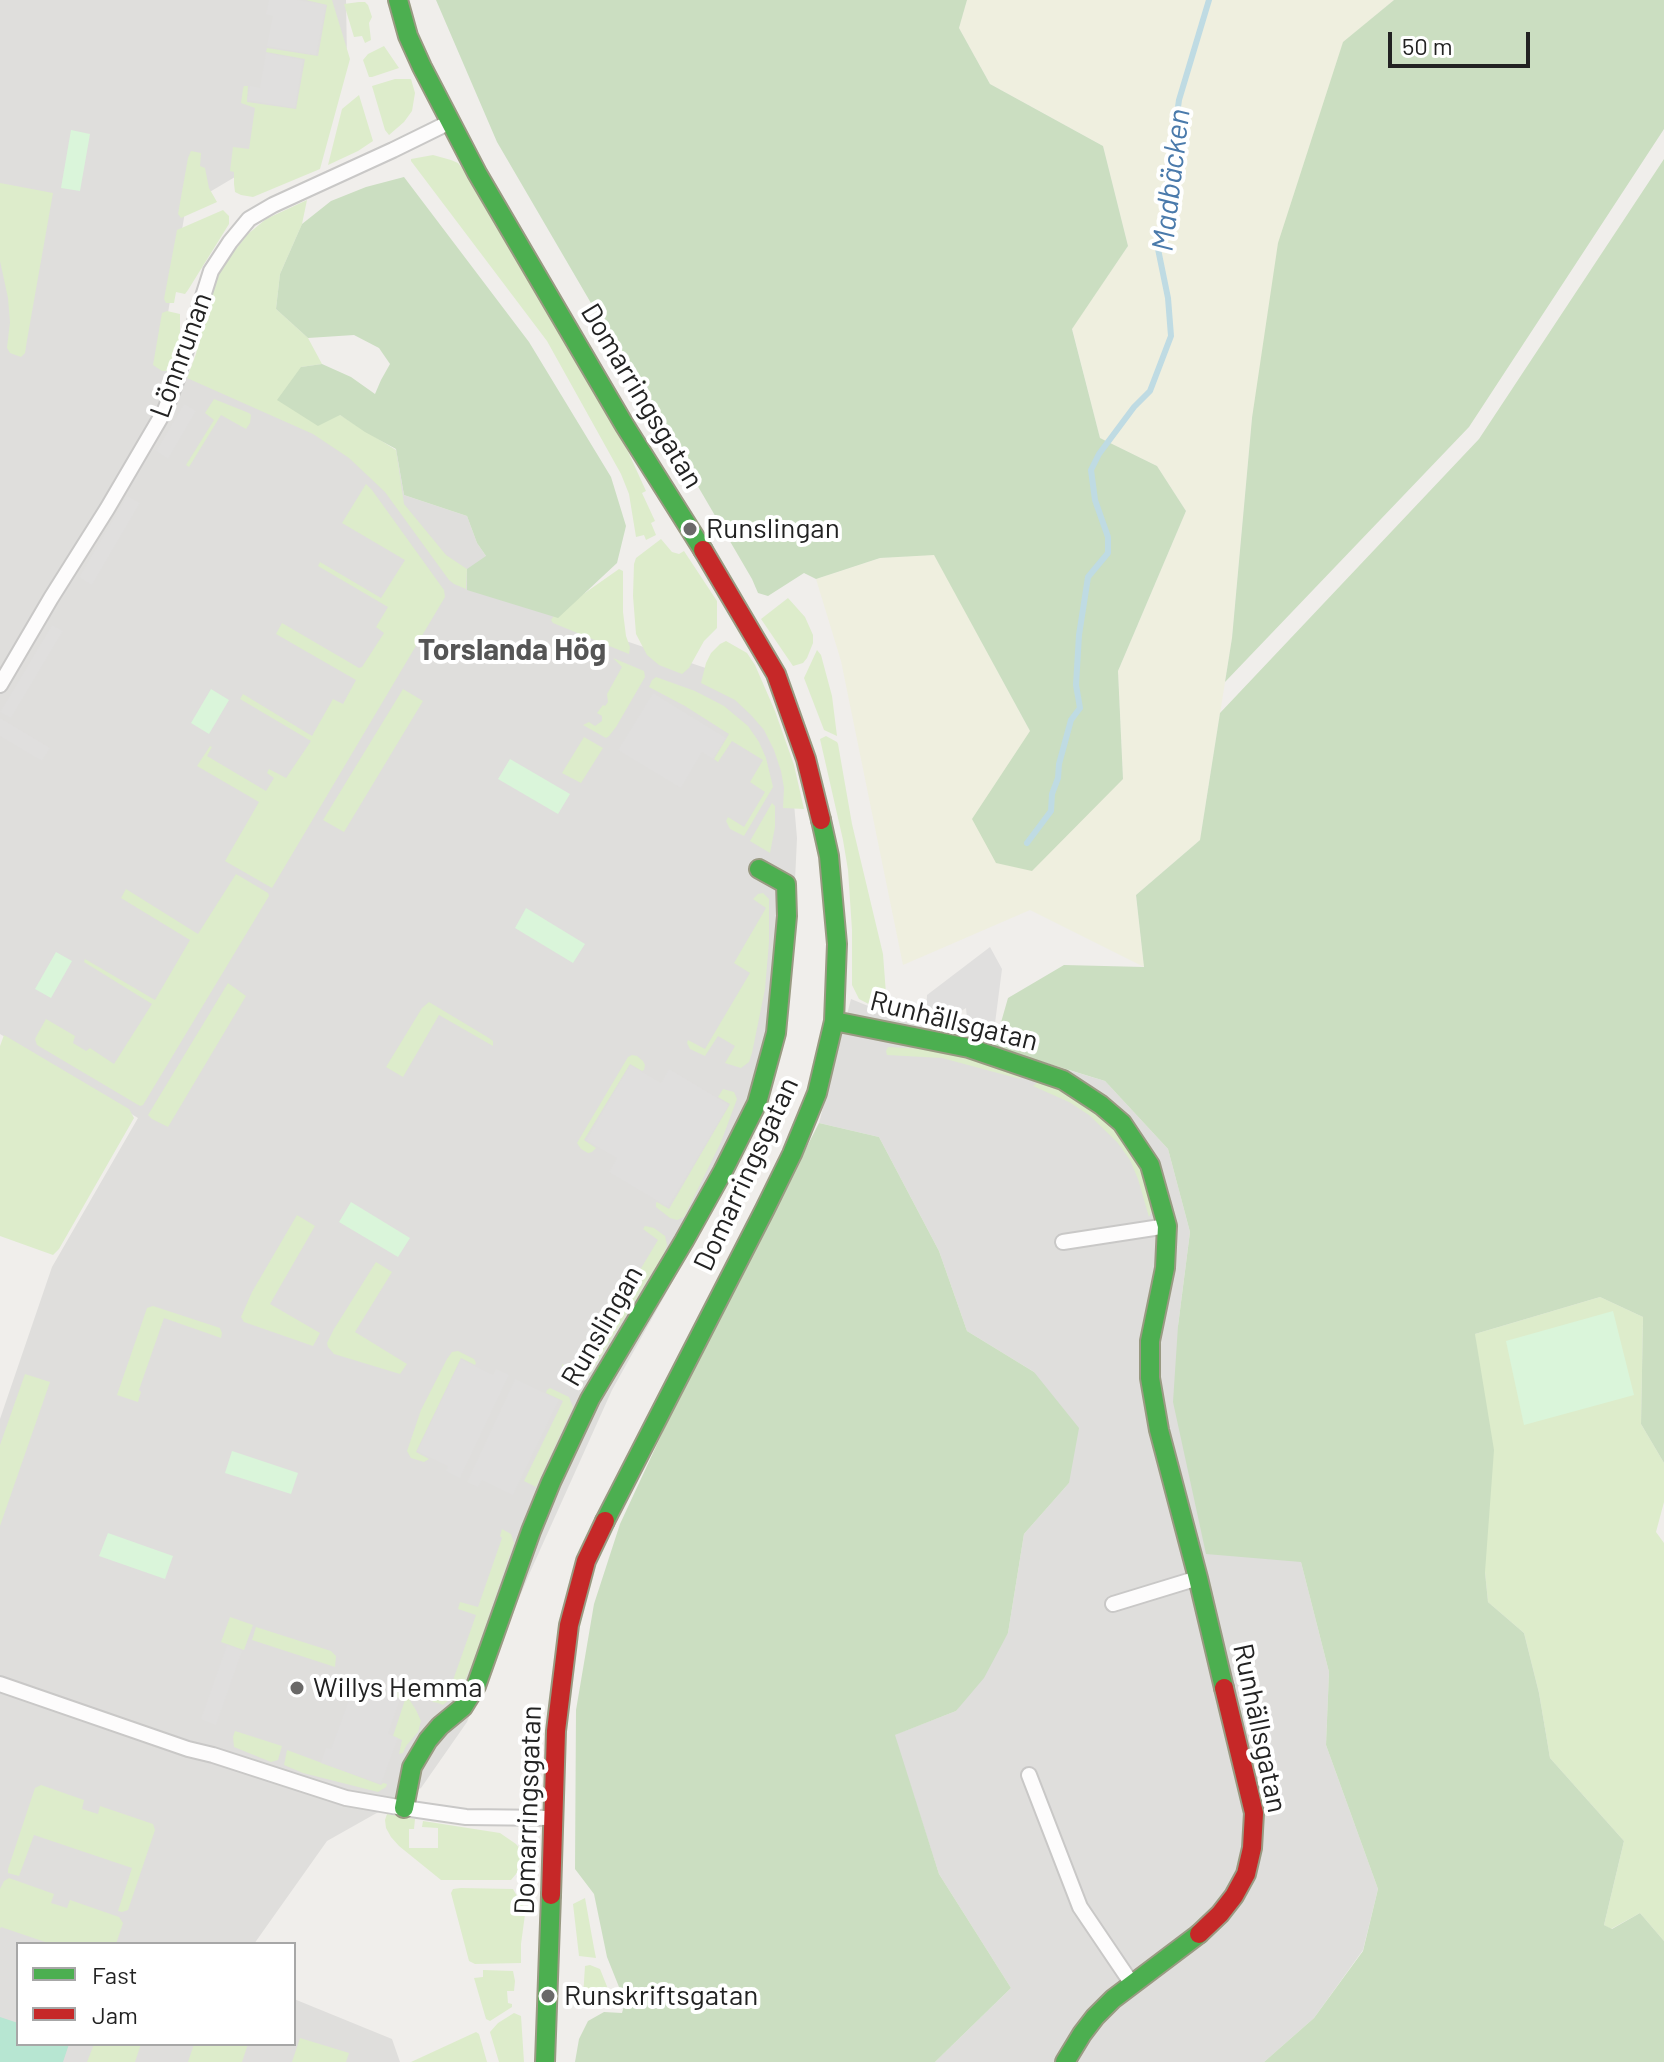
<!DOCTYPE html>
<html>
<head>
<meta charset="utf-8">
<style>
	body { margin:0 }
	#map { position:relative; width:1664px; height:2062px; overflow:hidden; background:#f0eeeb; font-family:Barlow,sans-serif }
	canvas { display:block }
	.legend { position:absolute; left:16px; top:1942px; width:280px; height:104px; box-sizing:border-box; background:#fff; border:2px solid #a7a7a7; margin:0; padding:10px 14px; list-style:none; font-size:24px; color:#222 }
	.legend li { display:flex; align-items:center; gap:16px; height:40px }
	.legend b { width:40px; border:2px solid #a7a7a7 }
	.scale { position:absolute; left:1388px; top:32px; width:142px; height:36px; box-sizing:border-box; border:4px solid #222; border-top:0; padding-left:10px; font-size:24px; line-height:28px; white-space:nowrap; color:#222; -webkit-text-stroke:6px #fff; paint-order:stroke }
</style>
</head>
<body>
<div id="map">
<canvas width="1664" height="2062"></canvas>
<ul class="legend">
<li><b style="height:10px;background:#4caf50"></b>Fast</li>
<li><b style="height:10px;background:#c62828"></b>Jam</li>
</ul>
<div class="scale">50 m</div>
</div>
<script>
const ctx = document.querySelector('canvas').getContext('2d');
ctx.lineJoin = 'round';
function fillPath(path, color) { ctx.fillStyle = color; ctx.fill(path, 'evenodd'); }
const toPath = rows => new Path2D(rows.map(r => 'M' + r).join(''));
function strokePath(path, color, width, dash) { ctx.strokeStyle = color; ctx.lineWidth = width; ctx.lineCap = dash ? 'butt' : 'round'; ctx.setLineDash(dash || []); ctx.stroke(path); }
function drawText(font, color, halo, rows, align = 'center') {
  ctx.font = font + ' Barlow,sans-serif'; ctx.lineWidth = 8; ctx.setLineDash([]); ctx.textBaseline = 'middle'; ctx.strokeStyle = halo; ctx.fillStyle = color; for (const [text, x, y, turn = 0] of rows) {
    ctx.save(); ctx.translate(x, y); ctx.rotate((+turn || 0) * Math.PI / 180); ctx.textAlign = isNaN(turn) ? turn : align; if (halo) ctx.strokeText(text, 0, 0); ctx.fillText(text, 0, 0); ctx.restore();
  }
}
fillPath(toPath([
	[0,0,346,0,347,57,240,174,186,206,159,366,277,400,396,450,404,495,467,516,477,543,486,556,558,618,741,680,769,719,793,792,797,838,791,966,785,1031,765,1111,726,1186,612,1390,531,1570,467,1722,421,1788,327,1841,254,1944,18,1944,18,2044,294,2044,294,1999,392,2039,400,2062,0,2062,0,1419,52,1267,138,1118,0,1034],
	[851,999,905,1021,1105,1081,1168,1149,1190,1232,1178,1326,1301,1562,1329,1672,1326,1745,1378,1889,1363,1950,1314,2018,1264,2062,935,2062,1011,1988,939,1874,894,1735,956,1711,1008,1633,1024,1534,1069,1483,1034,1372,967,1331,939,1251,879,1137,819,1123]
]), '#dfdedc');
fillPath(toPath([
	[967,0,1394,0,1343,43,1252,418,1232,638,1200,840,1136,895,1144,967,1030,910,903,965,841,661,816,579,880,558,934,554,1030,731,1123,779,1118,671,1186,511,1157,466,1100,438,1072,328,1128,246,1103,146,990,84,959,28]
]), '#efefdf');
fillPath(toPath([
	[306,0,332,0,350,59,320,169,253,197,241,195,235,192,234,184,234,172,230,171,233,147,249,149,255,108,241,103,243,89,244,86,248,86,247,102,296,109,305,59,266,52,267,48,318,56,327,5],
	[359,2,365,2,368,5,372,17,369,23,371,40,365,43,362,36,354,37,344,4],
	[384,46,399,68,372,77,369,77,363,60,368,54],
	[395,79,411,79,415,93,412,111,404,122,389,135,385,130,372,86],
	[359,95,373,141,358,151,328,165,342,109],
	[191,151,201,153,200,166,205,168,209,188,217,202,181,218,178,214,188,158],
	[433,155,451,160,458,163,466,173,620,434,646,491,642,493,655,521,651,523,656,535,646,540,644,535,636,537,629,494,621,474,547,341,411,161,411,159],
	[0,183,53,193,27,340,25,353,21,357,10,353,7,348,10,322,8,298,0,261],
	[307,200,302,224,280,274,276,309,308,338,322,364,301,367,340,415,396,450,404,504,446,555,467,569,466,589,454,584,449,580,385,492,349,458,313,434,187,378,196,354,208,300,223,265,248,234,266,219],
	[223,210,229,216,229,224,188,290,185,294,176,292,174,303,166,303,164,299,177,230],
	[167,311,180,314,180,338,172,363,168,371,162,371,153,365,162,313],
	[214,399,249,413,251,415,250,423,246,429,221,415,189,467,186,465,214,420,205,413],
	[366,484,372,490,444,590,445,597,272,888,225,861,259,802,197,766,210,746,212,747,207,756,266,791,274,778,267,773,269,769,286,778,311,741,240,699,243,694,312,736,333,699,343,704,356,680,276,634,282,623,359,668,362,667,384,633,376,627,388,607,318,566,320,562,381,598,405,560,342,523],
	[661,539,672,552,679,554,684,551,717,601,717,628,704,641,689,668,682,674,659,665,647,655,636,634,633,596,634,564,636,558],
	[619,569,623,571,623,612,626,636,630,647,629,654,553,623,551,620,555,614],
	[788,598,805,617,813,635,813,643,807,658,803,663,793,666,761,619],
	[726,641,747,653,755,665,775,711,794,765,804,809,783,808,784,788,781,771,774,750,764,730,751,715,735,700,701,683,706,663,711,653,720,644],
	[817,650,821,655,825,670,832,696,837,736,824,730,804,678],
	[613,658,644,671,645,677,616,727,609,736,606,738,583,725,589,722,595,726,602,721,602,716,597,713,603,705,605,706,608,702,607,694,622,667],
	[656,677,695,691,724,706,748,726,759,742,766,758,773,787,744,836,730,829,726,821,728,817,744,827,765,792,750,782,763,760,732,741,718,762,714,759,729,734,685,706,649,687,652,680],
	[403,689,423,701,344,832,323,820],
	[826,736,837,742,838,744,852,824,883,954,886,994,882,1011,859,999,852,985,852,930,848,870,843,840,820,739],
	[584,737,603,748,581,783,562,773],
	[772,803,775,806,775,827,770,853,750,841],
	[236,874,268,893,269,896,143,1105,140,1106,37,1045,35,1039,37,1035,46,1019,75,1036,73,1043,86,1051,90,1048,114,1064,152,1004,84,962,85,959,155,1000,190,940,121,898,126,889,198,934],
	[763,893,769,899,769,942,765,989,752,1053,749,1062,741,1068,725,1063,735,1046,718,1036,705,1056,690,1049,687,1043,688,1040,705,1049,750,973,734,963,766,908,753,899,758,894],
	[228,983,246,996,168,1127,152,1119,148,1115],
	[429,1002,489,1038,493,1041,493,1046,439,1015,403,1077,386,1067,422,1008],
	[4,1035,129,1109,134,1118,59,1249,53,1255,0,1236,0,1046],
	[888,1047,945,1050,1019,1075,1020,1079,942,1058,887,1055,886,1051],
	[632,1055,637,1056,643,1061,645,1065,644,1070,642,1071,630,1064,584,1140,596,1148,592,1152,588,1153,581,1149,577,1143,628,1057],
	[1040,1080,1055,1085,1109,1121,1140,1163,1154,1206,1149,1217,1138,1179,1130,1160,1117,1142,1089,1115,1069,1102,1033,1086],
	[723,1089,734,1092,737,1099,721,1142,684,1217,677,1220,670,1218,656,1207,656,1203,657,1202,669,1209,730,1104,718,1097],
	[297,1215,315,1226,270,1304,320,1333,313,1346,244,1322,241,1317,252,1292],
	[645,1226,654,1228,665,1236,667,1245,664,1253,592,1371,586,1378,580,1380,573,1379,562,1372,562,1364,578,1373,658,1240,643,1229],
	[376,1262,392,1272,355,1332,407,1364,400,1374,334,1354,328,1347,327,1343,334,1329],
	[1600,1297,1643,1317,1641,1424,1664,1463,1664,1502,1656,1532,1664,1543,1664,1941,1640,1913,1611,1929,1604,1925,1624,1841,1550,1758,1539,1693,1524,1633,1488,1602,1485,1572,1475,1334],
	[153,1306,220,1328,222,1333,221,1338,164,1318,139,1390,141,1392,138,1402,117,1395,147,1308],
	[458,1351,474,1359,476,1363,475,1365,461,1358,416,1452,429,1459,424,1462,411,1458,407,1451,421,1410,447,1359,452,1352],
	[25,1374,50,1382,0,1526,0,1445],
	[550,1388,569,1397,573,1407,536,1487,524,1481,563,1401,546,1393,547,1390],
	[502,1529,511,1534,514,1543,472,1664,465,1680,453,1697,443,1705,438,1703,433,1702,429,1695,433,1680,451,1686,476,1615,458,1609,460,1602,478,1607,502,1538,500,1536],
	[230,1617,253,1625,244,1650,221,1642],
	[256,1627,331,1651,336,1656,335,1667,252,1640],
	[392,1690,407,1696,416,1710,421,1721,418,1732,406,1746,403,1753,399,1754,402,1740,393,1736,405,1700,389,1694],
	[235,1731,282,1746,278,1760,271,1762,234,1747,233,1737],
	[287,1750,381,1785,383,1783,387,1784,386,1787,378,1792,303,1773,284,1765],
	[41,1785,84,1800,82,1809,98,1814,100,1806,153,1824,155,1830,128,1910,122,1912,118,1911,132,1868,34,1835,19,1876,8,1873,8,1869,35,1788],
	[387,1814,415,1819,414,1829,409,1829,409,1848,438,1848,438,1828,422,1827,423,1821,500,1833,516,1844,523,1853,526,1862,511,1880,441,1880,399,1846,391,1837,386,1828,385,1820],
	[9,1878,54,1894,51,1903,67,1908,70,1900,119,1917,123,1923,116,1944,51,1944,1,1927,0,1929,0,1889,4,1881],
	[461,1888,513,1889,522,1905,526,1907,521,1944,521,1963,475,1964,469,1961,451,1893,453,1889],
	[585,1898,594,1948,596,1958,579,1956,573,1904],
	[590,1965,600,1969,608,1989,616,2001,583,1997,585,1966],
	[483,1970,513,1971,515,1981,514,1991,507,1991,508,2003,512,2004,512,2007,490,2021,486,2019,474,1978,483,1977],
	[514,2013,521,2016,524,2062,499,2062,490,2032,498,2023],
	[476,2032,479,2034,487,2062,411,2062],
	[300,2038,349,2053,346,2062,292,2062],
	[94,2044,141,2044,135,2062,87,2062],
	[194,2044,248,2044,242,2062,188,2062]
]), '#ddeccb');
fillPath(toPath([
	[436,0,967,0,959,28,990,84,1103,146,1128,246,1072,329,1100,438,1157,466,1186,511,1118,671,1123,779,1032,871,996,863,972,819,1030,731,934,555,880,558,816,579,804,573,768,596,758,593,752,579,497,142],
	[1394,0,1664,0,1664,129,1469,427,1225,682,1232,638,1252,418,1278,243,1343,42],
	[1664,159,1664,1463,1641,1424,1643,1317,1600,1297,1475,1334,1494,1450,1485,1572,1488,1602,1524,1633,1539,1693,1550,1758,1624,1841,1604,1925,1612,1929,1640,1913,1664,1941,1664,2062,1264,2062,1314,2018,1363,1951,1378,1889,1326,1745,1329,1672,1301,1562,1206,1554,1173,1402,1178,1326,1190,1232,1168,1149,1105,1081,994,1047,1008,998,1064,965,1144,967,1136,895,1200,840,1220,713,1479,439],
	[404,177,529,342,611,477,626,526,617,563,558,618,467,590,467,569,486,556,477,543,467,516,404,495,396,449,365,432,340,415,318,426,277,400,301,367,322,364,351,377,375,394,381,380,390,364,379,348,354,335,308,338,276,309,280,274,302,224,331,201,366,187],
	[819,1123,879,1137,939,1251,967,1331,1034,1372,1079,1428,1069,1483,1024,1534,1008,1633,984,1678,956,1711,895,1735,939,1874,1011,1988,935,2062,575,2062,579,2039,588,2021,604,2012,622,2013,625,2002,607,1957,594,1894,575,1869,576,1710,594,1604,620,1524,685,1384]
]), '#cbdec1');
fillPath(toPath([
	[71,130,90,134,80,191,61,188],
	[211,689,229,700,209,734,191,723],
	[510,759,570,794,558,814,498,779],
	[526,908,585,944,573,963,515,928],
	[56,952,72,961,51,998,35,989],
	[351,1202,410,1238,398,1257,339,1222],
	[1613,1311,1634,1395,1524,1425,1506,1341],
	[232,1451,298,1473,291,1494,225,1473],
	[108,1533,173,1556,165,1579,99,1556]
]), '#daf5da');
fillPath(toPath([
	[0,2017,18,2023,18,2044,69,2044,63,2062,0,2062]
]), '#b7e6d2');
fillPath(toPath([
	[269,0,297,0,326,5,316,55,267,46,273,16,266,14],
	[266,53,303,60,295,108,247,100,250,86,260,88],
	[184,404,196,411,168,459,156,451],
	[127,496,140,503,92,585,79,577],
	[52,625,63,631,11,718,0,712],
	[653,693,726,738,713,759,702,752,681,788,618,750],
	[0,718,50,748,42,761,0,736],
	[990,947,1002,969,994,1031,968,1028,966,1008,942,1023,926,1016,927,995],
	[630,1065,661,1083,669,1069,729,1105,668,1207,609,1172,617,1158,586,1140],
	[461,1359,493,1375,496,1369,509,1375,460,1478,446,1471,448,1466,417,1451],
	[515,1379,559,1400,513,1495,482,1480,478,1487,467,1482],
	[227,1645,242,1651,216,1725,201,1719],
	[355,1683,400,1699,388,1734,398,1738,381,1784,321,1763,326,1748,331,1749]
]), '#e0dfde');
strokePath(toPath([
	[1027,843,1051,811,1052,794,1058,778,1059,764,1071,720,1080,708,1076,685,1079,635,1088,577,1108,553,1108,537,1095,500,1091,470,1099,454,1134,407,1150,391,1171,336,1168,298,1158,249,1179,100,1209,0]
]), '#bfdbe3', 6);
const street = toPath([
	[0,685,51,598,107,509,165,410,176,382,211,271,230,242,249,219,273,205,393,150,450,122],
	[1063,1242,1167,1226],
	[1113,1604,1198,1578],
	[0,1684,188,1749,213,1755,346,1798,404,1808,466,1817,552,1818],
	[1029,1775,1080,1907,1132,1984]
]);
const fast = toPath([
	[398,0,408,36,422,67,477,173,625,426,703,550],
	[834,1021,969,1048,1063,1080,1101,1105,1122,1123,1150,1165,1167,1226,1165,1268,1150,1341,1150,1378,1159,1430,1198,1578,1224,1688],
	[605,1521,765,1209,792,1154,817,1093,834,1021,837,944,829,856,821,820],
	[404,1808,412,1767,428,1740,440,1726,463,1707,476,1686,531,1531,551,1482,590,1399,684,1241,723,1171,757,1103,776,1033,787,916,786,884,759,869],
	[545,2062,551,1895],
	[1065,2062,1082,2034,1095,2017,1113,1999,1199,1934]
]);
const jam = toPath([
	[703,550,776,674,806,759,821,820],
	[551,1895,556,1731,569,1625,586,1561,605,1521],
	[1199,1934,1220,1914,1234,1896,1246,1874,1252,1848,1254,1813,1224,1688]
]);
strokePath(street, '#c9c8c7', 18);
strokePath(fast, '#999a82', 22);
strokePath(jam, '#999a82', 22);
strokePath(street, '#fdfcfc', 14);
strokePath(fast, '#4caf50', 18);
strokePath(jam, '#c62828', 18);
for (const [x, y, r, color] of [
	[690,529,8,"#6a6968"],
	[297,1688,8,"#6a6968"],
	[548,1996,8,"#6a6968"]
]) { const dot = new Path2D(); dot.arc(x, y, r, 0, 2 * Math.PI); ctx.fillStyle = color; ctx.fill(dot); strokePath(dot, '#fff', 3); }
drawText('28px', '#222', '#fff', [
	["Lönnrunan",181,355,-70],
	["Domarringsgatan",642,396,59],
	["Runhällsgatan",954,1021,14],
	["Domarringsgatan",746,1174,-65],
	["Runslingan",602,1326,-60],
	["Runhällsgatan",1260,1728,78],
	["Domarringsgatan",528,1810,-88]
]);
drawText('28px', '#222', '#fff', [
	["Runslingan",706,529],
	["Willys Hemma",313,1688],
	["Runskriftsgatan",564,1996]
], 'left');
drawText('italic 30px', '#4a7aab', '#fff', [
	["Madbäcken",1171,180,-83]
]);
drawText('bold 30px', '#555', '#fff', [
	["Torslanda Hög",512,650]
]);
</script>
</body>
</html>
